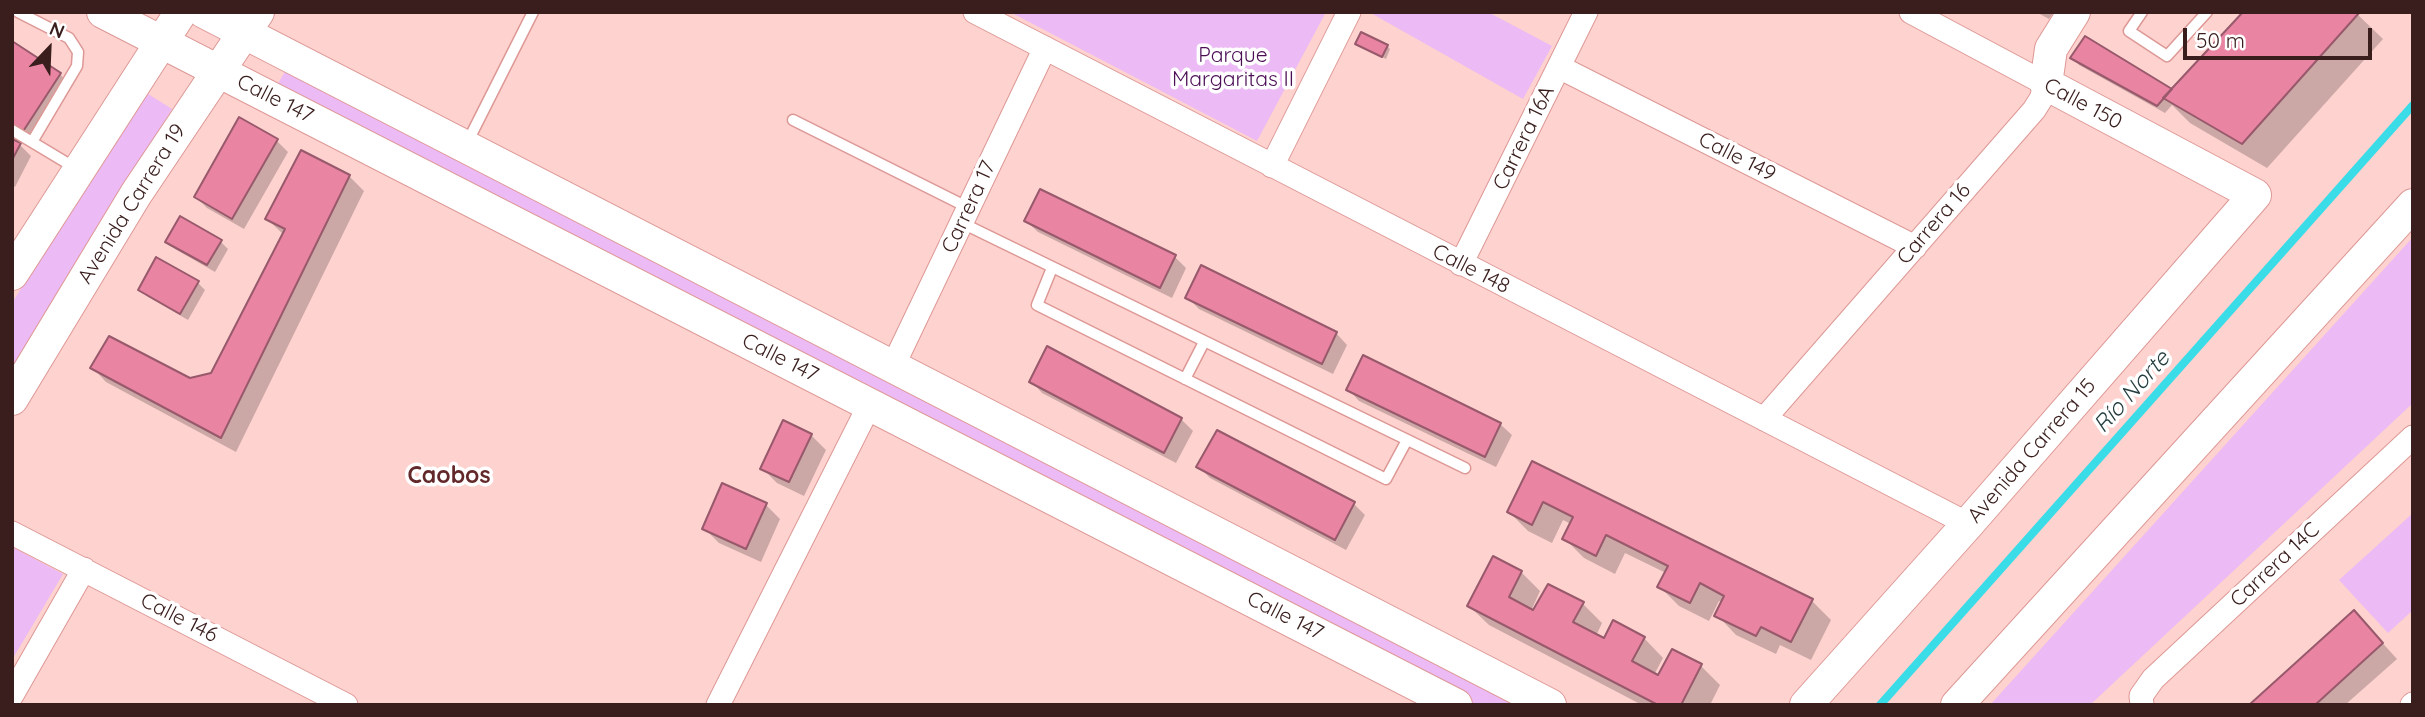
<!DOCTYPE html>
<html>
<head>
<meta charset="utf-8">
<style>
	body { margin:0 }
	#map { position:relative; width:2425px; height:717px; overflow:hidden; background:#fed2cf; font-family:Quicksand,sans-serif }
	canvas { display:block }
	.frame { position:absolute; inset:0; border:14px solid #391e1d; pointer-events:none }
	.north { position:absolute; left:14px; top:14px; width:70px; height:70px; -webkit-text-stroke:5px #fff; paint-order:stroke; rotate:23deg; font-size:19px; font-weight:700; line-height:28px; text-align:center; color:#391e1d }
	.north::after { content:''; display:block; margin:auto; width:24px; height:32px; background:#391e1d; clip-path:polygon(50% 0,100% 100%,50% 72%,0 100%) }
	.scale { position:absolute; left:2183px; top:28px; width:189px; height:32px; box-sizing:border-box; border:4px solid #391e1d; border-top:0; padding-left:9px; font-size:21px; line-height:24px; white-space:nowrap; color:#391e1d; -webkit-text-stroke:5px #fff; paint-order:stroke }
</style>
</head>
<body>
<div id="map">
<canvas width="2425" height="717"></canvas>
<div class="frame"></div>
<div class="north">N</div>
<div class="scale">50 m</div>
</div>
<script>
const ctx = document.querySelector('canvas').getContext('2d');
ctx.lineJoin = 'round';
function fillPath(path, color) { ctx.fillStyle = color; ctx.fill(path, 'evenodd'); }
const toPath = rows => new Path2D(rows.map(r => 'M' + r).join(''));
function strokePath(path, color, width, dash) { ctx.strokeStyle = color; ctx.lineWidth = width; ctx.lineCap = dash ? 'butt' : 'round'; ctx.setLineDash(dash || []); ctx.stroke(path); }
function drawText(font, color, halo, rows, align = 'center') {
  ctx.font = font + ' Quicksand,sans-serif'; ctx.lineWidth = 7; ctx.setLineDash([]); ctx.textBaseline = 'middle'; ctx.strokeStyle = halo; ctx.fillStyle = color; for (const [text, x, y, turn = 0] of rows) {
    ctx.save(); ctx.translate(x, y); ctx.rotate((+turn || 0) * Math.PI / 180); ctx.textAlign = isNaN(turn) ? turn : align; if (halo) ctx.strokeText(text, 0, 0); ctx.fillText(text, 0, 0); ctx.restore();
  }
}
fillPath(toPath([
	[1010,12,1326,12,1257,141],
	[1369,12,1488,12,1552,46,1523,99],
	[287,68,1524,705,1476,705,865,392,276,87],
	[145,92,172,109,12,371,12,303],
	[2413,237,2413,403,2090,705,1990,705],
	[2413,513,2413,610,2388,633,2339,580],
	[12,547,63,574,12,660]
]), '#ecbaf4');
fillPath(toPath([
	[2036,12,2054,12,2049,19],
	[2246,12,2355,12,2383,39,2267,168,2190,123,2172,105,2165,113,2079,65,2072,57,2172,91],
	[1357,44,1387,46,1390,49,1386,59],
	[60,74,67,82,30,139,12,127],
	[276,140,288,152,244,229,207,208,196,197],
	[12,141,20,145,31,156,15,187,12,185],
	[302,153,349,176,364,191,236,452,106,382,92,367,190,380,212,375,284,235,267,219],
	[1026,221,1175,257,1186,268,1172,298,1038,232],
	[167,241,221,242,228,249,215,272,175,249],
	[197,282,205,290,188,320,148,297,140,290],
	[1187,297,1336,333,1347,345,1333,374,1199,309],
	[1048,349,1181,419,1193,431,1176,463,1042,393,1031,381],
	[1348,389,1500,424,1512,435,1496,467,1359,401],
	[811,435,826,450,804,496,777,483,762,468],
	[1533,464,1812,601,1831,620,1811,660,1780,645,1776,654,1736,635,1717,615,1723,603,1719,601,1709,621,1679,606,1660,587,1666,573,1625,553,1615,574,1584,558,1564,538,1571,524,1563,520,1552,543,1528,531,1509,512],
	[1199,467,1354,504,1365,515,1346,550,1210,478],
	[766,505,780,519,761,562,719,543,704,528],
	[1521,572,1540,591,1531,611,1583,604,1602,623,1596,636,1604,640,1644,638,1663,658,1654,675,1659,677,1701,666,1720,685,1710,705,1642,705,1489,625,1469,606],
	[2368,627,2397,659,2345,705,2251,705]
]), '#0003');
strokePath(toPath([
	[1880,705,2413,105]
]), '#39dce7', 8);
const building = toPath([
	[2243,12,2359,13,2242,144,2163,98,2243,12],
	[1361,32,1388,45,1382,57,1355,44,1361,32],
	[2085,36,2172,89,2157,106,2070,58,2085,36],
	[12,41,61,73,22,133,12,126,12,41],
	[239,117,278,139,232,219,194,197,239,117],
	[12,139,21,143,12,160,12,139],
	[301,150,350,175,221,438,90,368,109,336,190,378,211,373,285,229,265,219,301,150],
	[1040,189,1176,255,1160,288,1024,221,1040,189],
	[180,216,222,240,207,265,165,242,180,216],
	[156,257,199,281,180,314,138,290,156,257],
	[1201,265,1337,332,1322,364,1185,298,1201,265],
	[1047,346,1182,418,1164,453,1029,382,1047,346],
	[1363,355,1501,423,1485,457,1346,390,1363,355],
	[783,420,812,434,789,482,760,469,783,420],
	[1217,430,1355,502,1335,540,1196,467,1217,430],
	[1532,461,1813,599,1791,642,1761,627,1756,636,1714,616,1724,596,1700,583,1690,603,1657,587,1668,566,1606,535,1596,556,1562,539,1573,517,1543,502,1532,525,1507,512,1532,461],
	[722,483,767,503,746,549,702,529,722,483],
	[1493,556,1522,571,1509,597,1533,610,1548,584,1584,602,1573,622,1604,638,1613,620,1645,637,1632,661,1658,675,1672,649,1702,664,1681,705,1658,705,1467,606,1493,556],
	[2354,610,2383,643,2315,705,2249,705,2354,610]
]);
fillPath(building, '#e984a2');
strokePath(building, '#97596b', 2);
const lane = toPath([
	[18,12,69,38,78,52,77,66,32,142],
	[2142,12,2129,31,2167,56,2207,12],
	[793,120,969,208],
	[12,130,77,169],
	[467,143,533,12],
	[962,223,1465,468],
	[1052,268,1037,305,1386,479,1407,440],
	[1185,379,1204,342]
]);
const street = toPath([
	[975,12,1968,524],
	[1559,67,1915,247],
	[1272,166,1349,12],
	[1461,264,1586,12],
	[893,366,1045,48],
	[1764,419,2034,110,2041,99,2046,84,1911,12],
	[12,533,346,705],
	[12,695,84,569],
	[718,705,870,404],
	[2142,705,2141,696,2153,679,2413,437],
	[2412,705,2413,704]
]);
const secondary = toPath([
	[103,12,1456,705],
	[204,12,1550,705],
	[12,274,181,12],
	[12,399,136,194,258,12],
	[1806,705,1968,524,2255,195,2046,84,2051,49,2074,12],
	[1957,705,2413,205]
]);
strokePath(lane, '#dd9895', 13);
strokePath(street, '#dd9895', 25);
strokePath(secondary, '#dd9895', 34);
strokePath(lane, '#fff', 10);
strokePath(street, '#fff', 23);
strokePath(secondary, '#fff', 32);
drawText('21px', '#4b0e55', '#fff', [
	["Parque",1233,56],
	["Margaritas II",1233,80]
]);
drawText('21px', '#391e1d', '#fff', [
	["Calle 147",275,99,27],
	["Calle 150",2083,104,28],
	["Carrera 16A",1524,138,-64],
	["Calle 149",1737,157,27],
	["Avenida Carrera 19",132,204,-58],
	["Carrera 17",969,207,-65],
	["Carrera 16",1934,224,-49],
	["Calle 148",1471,269,27],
	["Calle 147",780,358,27],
	["Avenida Carrera 15",2032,451,-49],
	["Carrera 14C",2275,565,-43],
	["Calle 147",1285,616,27],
	["Calle 146",179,618,27]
]);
drawText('italic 23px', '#243d3f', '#fff', [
	["Río Norte",2132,392,-48]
]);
drawText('bold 23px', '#63292a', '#fff', [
	["Caobos",449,476]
]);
</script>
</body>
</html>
